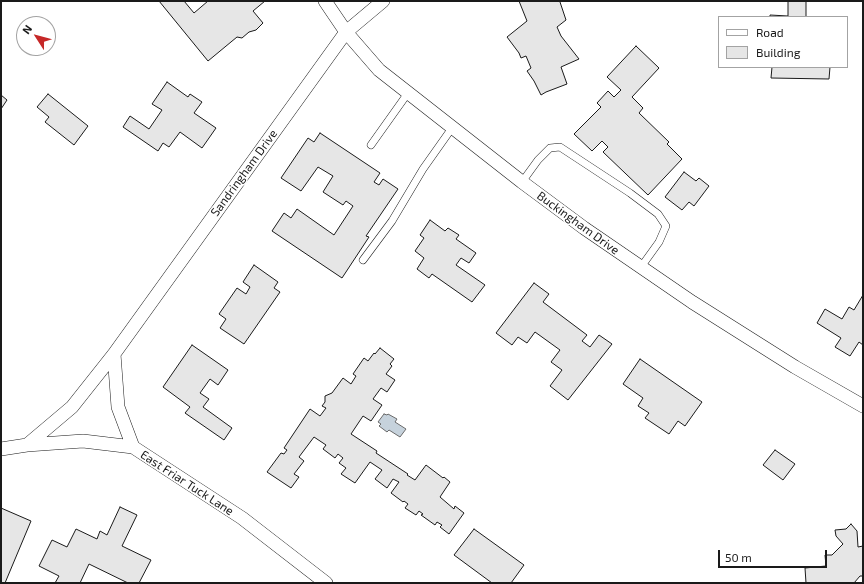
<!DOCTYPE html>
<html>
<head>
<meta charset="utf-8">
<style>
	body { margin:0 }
	#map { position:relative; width:864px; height:584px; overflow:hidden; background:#fff; font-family:"Exo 2",sans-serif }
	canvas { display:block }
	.frame { position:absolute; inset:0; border:2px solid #1a1a1a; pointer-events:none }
	.legend { position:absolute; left:718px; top:16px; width:130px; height:52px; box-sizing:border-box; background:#fff; border:1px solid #a3a3a3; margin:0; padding:5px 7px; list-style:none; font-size:12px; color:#1a1a1a }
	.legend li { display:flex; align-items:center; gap:8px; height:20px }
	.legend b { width:20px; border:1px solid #a3a3a3 }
	.north { position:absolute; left:16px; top:16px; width:40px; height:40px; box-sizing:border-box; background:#fff; border:1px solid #a3a3a3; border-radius:50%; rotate:306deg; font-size:11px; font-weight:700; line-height:16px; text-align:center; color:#1a1a1a }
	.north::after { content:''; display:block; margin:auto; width:14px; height:18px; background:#c62828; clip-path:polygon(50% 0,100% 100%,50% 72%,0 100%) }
	.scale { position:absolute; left:718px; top:550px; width:109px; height:18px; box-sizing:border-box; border:2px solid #1a1a1a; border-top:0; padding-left:5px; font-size:12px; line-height:14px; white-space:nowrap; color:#1a1a1a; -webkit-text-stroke:3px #fff; paint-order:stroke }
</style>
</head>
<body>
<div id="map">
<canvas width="864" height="584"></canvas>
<div class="frame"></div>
<ul class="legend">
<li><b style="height:5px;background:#fff"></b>Road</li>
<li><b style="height:11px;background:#e6e6e6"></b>Building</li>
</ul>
<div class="north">N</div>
<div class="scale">50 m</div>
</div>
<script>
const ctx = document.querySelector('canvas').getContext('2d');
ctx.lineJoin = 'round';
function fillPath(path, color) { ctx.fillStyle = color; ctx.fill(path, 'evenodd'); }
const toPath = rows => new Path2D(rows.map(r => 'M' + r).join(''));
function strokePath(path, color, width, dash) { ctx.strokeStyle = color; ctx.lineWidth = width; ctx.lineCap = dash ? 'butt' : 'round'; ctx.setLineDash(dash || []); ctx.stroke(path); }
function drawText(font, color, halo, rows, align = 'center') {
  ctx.font = font + ' "Exo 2",sans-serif'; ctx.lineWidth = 3; ctx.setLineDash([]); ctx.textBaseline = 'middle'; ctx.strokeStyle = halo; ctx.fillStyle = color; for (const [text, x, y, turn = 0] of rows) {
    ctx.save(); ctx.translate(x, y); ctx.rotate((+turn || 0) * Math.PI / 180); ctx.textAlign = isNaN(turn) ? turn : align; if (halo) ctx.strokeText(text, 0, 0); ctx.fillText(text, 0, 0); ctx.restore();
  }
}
const water = toPath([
	[384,414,387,415,388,414,397,419,395,422,406,429,400,437,389,430,387,432,379,426,381,424,378,422,384,414]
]);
fillPath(water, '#c6d2dc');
strokePath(water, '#6a6a6a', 1);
const building = toPath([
	[159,1,184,1,194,13,208,1,265,1,253,11,263,23,256,30,249,32,242,38,237,37,208,61,159,1],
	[519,1,561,1,560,2,566,20,557,27,561,36,579,59,561,67,567,84,546,92,541,95,534,81,527,71,531,68,526,56,521,58,519,53,507,37,527,21,519,1],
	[788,1,806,1,806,17,770,17,770,15,788,16,788,1],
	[636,46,659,68,632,97,643,108,639,113,669,142,667,144,682,159,648,195,603,152,608,147,602,141,592,151,574,134,601,107,597,103,608,91,614,97,621,90,607,77,636,46],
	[772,67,830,67,829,79,771,78,772,67],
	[167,82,188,97,190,94,202,102,194,113,216,128,202,148,180,132,169,147,163,143,158,151,123,127,130,116,149,129,162,110,152,104,167,82],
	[48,94,88,126,74,145,45,122,49,117,37,107,48,94],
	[1,95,7,100,1,109,1,95],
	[320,133,380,173,374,182,379,185,383,179,398,189,366,236,369,237,342,278,272,231,284,213,291,218,297,209,334,235,353,206,346,201,343,205,323,192,333,176,318,167,301,191,281,178,308,138,314,142,320,133],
	[684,172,696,181,699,178,709,186,694,206,689,202,682,210,665,197,684,172],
	[430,220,445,231,448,228,459,235,456,239,476,253,469,263,461,258,456,265,485,285,472,302,432,274,429,278,417,269,424,258,415,251,424,238,420,235,430,220],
	[254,265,278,282,274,288,280,292,244,344,220,328,226,319,219,314,237,288,246,294,250,287,243,282,254,265],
	[534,283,549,294,543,302,587,335,582,341,590,347,599,335,612,344,568,400,550,386,562,370,551,362,560,350,535,332,527,343,518,337,512,345,496,333,534,283],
	[863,295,863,345,859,342,850,356,835,347,841,338,817,323,825,309,842,319,849,307,854,310,863,295],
	[192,345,228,370,218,385,210,379,200,393,209,399,203,407,232,428,224,440,185,413,190,407,163,387,192,345],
	[380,348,394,359,390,364,392,366,386,374,395,380,387,392,381,388,373,399,382,405,371,421,363,416,351,434,377,451,376,453,408,474,407,475,415,480,426,465,443,478,444,477,450,482,440,497,454,509,455,506,464,513,449,534,440,527,442,525,437,522,435,525,421,515,423,514,419,511,416,515,405,508,408,504,404,501,403,502,391,493,399,482,393,479,387,488,375,479,382,470,370,462,355,483,341,474,346,468,339,463,343,458,338,454,335,458,323,449,326,445,314,437,299,457,304,461,294,474,299,477,291,488,267,472,281,453,284,454,287,450,284,448,310,409,320,416,326,408,322,406,325,402,325,396,332,393,343,378,351,384,356,376,353,374,364,358,368,361,374,353,375,354,380,348],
	[640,359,702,402,685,426,678,421,669,434,645,418,649,413,638,406,643,398,623,384,640,359],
	[775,450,795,464,783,480,763,465,775,450],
	[120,507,137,515,122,546,151,560,139,583,128,583,89,564,80,583,55,583,59,576,39,566,52,540,67,547,76,529,97,539,100,531,107,535,120,507],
	[1,508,31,521,5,583,1,583,1,508],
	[851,524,857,531,858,547,863,546,863,576,860,576,854,583,806,583,805,568,826,566,825,555,832,555,843,544,836,536,835,530,846,529,851,524],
	[474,529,524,565,511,583,492,583,454,555,474,529]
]);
fillPath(building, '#e6e6e6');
strokePath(building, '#1a1a1a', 1);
const service = toPath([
	[371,145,408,93],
	[522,182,538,160,550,148,560,147,630,193,658,214,666,226,659,242,641,267],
	[363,260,392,221,423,169,452,128]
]);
const minor = toPath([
	[325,1,346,32,379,70,522,182,584,228,692,302,795,367,863,406],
	[114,354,118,407,133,447],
	[27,445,83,441,133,447,242,518,326,583],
	[1,449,27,445,72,407,114,354,346,32,383,1]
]);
strokePath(service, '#1a1a1a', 8);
strokePath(minor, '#1a1a1a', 14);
strokePath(service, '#fff', 7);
strokePath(minor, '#fff', 13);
drawText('12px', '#1a1a1a', '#fff', [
	["Sandringham Drive",244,173,-54],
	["Buckingham Drive",578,223,36],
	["East Friar Tuck Lane",187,483,33]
]);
</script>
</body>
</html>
